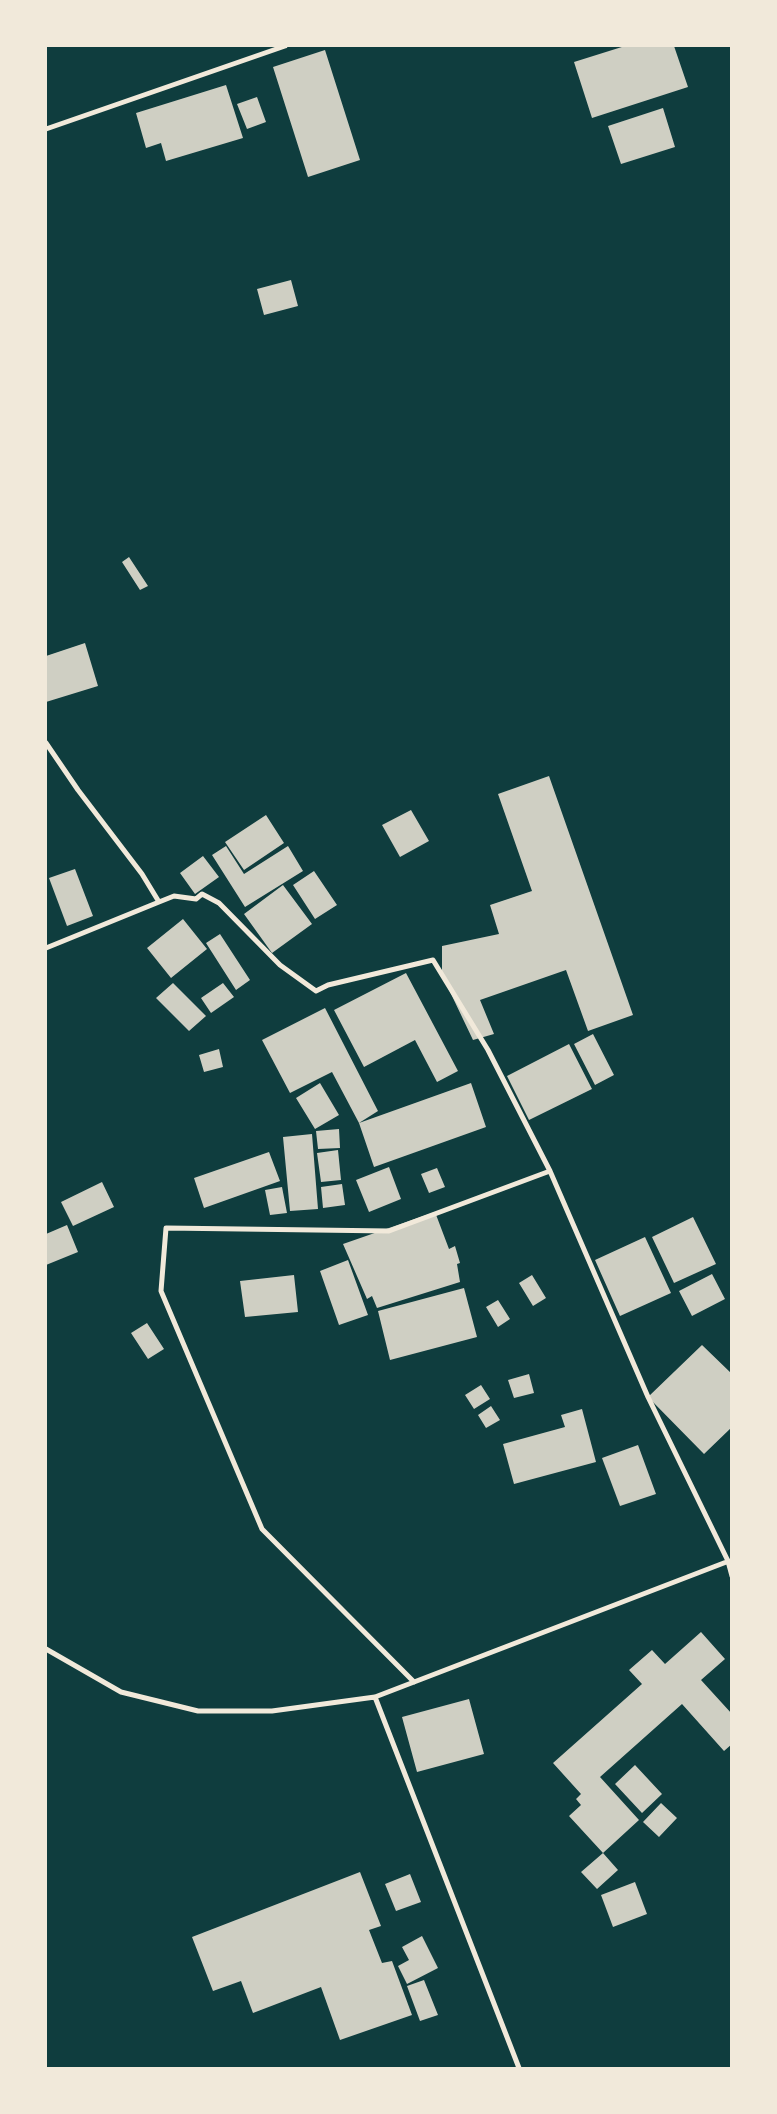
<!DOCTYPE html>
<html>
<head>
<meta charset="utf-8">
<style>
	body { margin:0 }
	#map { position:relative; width:777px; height:2114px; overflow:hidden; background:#0f3d3e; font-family:Lora,serif }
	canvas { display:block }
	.frame { position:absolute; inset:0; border:47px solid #f1e9da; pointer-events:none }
</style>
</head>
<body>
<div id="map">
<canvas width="777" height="2114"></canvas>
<div class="frame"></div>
</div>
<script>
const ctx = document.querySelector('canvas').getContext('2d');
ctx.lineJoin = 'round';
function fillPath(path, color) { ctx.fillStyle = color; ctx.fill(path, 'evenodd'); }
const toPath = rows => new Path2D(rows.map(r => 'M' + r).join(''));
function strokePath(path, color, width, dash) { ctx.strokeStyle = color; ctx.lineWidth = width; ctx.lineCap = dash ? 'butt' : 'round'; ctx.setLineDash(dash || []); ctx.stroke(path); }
fillPath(toPath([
	[625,46,674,46,688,87,592,118,574,62],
	[325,50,360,160,308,177,273,67],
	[226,85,243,138,166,161,161,143,146,148,136,113],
	[257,97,266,122,247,129,237,104],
	[663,108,675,147,621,164,608,126],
	[291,280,298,306,264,315,257,289],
	[129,557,148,586,140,590,122,562],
	[85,643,98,686,46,702,46,656],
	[549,776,633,1015,588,1031,566,970,480,1000,494,1034,473,1040,442,975,442,946,499,934,490,905,532,891,498,794],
	[411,810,429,841,400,857,382,825],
	[266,815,284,843,244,870,225,842],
	[226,846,244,874,288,846,303,871,245,907,212,855],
	[203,856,219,877,195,894,180,873],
	[75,869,93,916,67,926,49,878],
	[314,871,337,905,315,919,293,885],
	[283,885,312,924,272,953,244,914],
	[183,919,207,949,171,978,147,948],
	[220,934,250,980,236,990,206,943],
	[406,973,458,1071,437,1082,415,1040,364,1067,334,1010],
	[173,983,206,1016,189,1031,156,998],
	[223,983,234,997,211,1013,201,998],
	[325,1008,378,1111,359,1123,332,1072,290,1093,262,1040],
	[593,1034,614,1075,595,1085,574,1044],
	[569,1044,592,1089,529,1120,507,1076],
	[219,1049,223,1067,204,1072,199,1055],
	[320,1083,339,1115,315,1129,296,1098],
	[471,1083,486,1127,374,1167,359,1123],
	[339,1129,340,1148,318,1149,316,1131],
	[312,1134,318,1209,290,1211,283,1137],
	[338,1150,341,1180,321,1182,317,1153],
	[269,1152,280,1181,204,1208,194,1178],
	[389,1167,401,1199,369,1212,356,1180],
	[437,1168,445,1187,429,1193,421,1174],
	[102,1182,114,1207,73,1226,61,1202],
	[342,1184,345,1205,323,1208,321,1187],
	[282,1187,287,1213,270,1215,265,1190],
	[435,1212,449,1249,455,1246,460,1263,457,1264,460,1282,377,1308,372,1296,367,1299,343,1244],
	[693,1217,716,1264,674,1283,652,1237],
	[67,1225,78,1252,46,1265,46,1234],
	[645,1237,671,1293,620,1316,595,1260],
	[348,1260,368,1315,339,1325,320,1271],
	[712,1274,725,1299,692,1316,679,1291],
	[294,1275,298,1312,245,1317,240,1281],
	[532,1275,546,1298,533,1306,519,1283],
	[464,1288,477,1337,390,1360,378,1311],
	[498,1300,510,1319,498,1327,486,1307],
	[147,1323,164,1349,148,1359,131,1333],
	[702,1345,732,1374,732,1427,704,1454,648,1397],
	[529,1374,534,1393,514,1398,508,1380],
	[481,1385,490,1399,474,1409,465,1395],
	[491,1406,500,1420,486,1428,478,1415],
	[582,1409,596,1462,514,1484,503,1444,565,1427,561,1415],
	[638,1445,656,1494,620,1506,602,1458],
	[701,1632,725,1659,701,1680,732,1714,732,1744,724,1751,682,1704,600,1777,639,1820,603,1853,569,1816,581,1805,576,1799,581,1794,553,1763,642,1684,629,1670,652,1650,665,1664],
	[469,1699,484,1754,417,1772,402,1717],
	[635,1765,662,1794,642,1813,615,1784],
	[661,1803,677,1818,659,1837,643,1822],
	[603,1853,618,1870,597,1889,581,1872],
	[360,1872,381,1926,369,1930,382,1963,392,1961,412,2015,340,2040,321,1987,253,2013,241,1981,213,1991,192,1937],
	[410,1874,421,1902,396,1911,385,1884],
	[635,1882,647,1914,613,1927,601,1895],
	[422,1936,438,1968,407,1984,398,1966,409,1960,402,1947],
	[424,1980,438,2015,420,2021,407,1986]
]), '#cfcfc3');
strokePath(toPath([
	[46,129,285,46],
	[46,743,78,790,142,874,159,902,174,896,196,899,202,894,219,903,280,965,316,991,328,985,433,960,488,1050,550,1171,648,1397,728,1561,732,1576],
	[46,948,159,902],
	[46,1649,121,1692,198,1711,272,1711,375,1697,729,1561],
	[414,1682,262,1529,161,1291,166,1228,389,1231,550,1171],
	[375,1697,519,2068]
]), '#f1e9da', 5);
</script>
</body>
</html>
